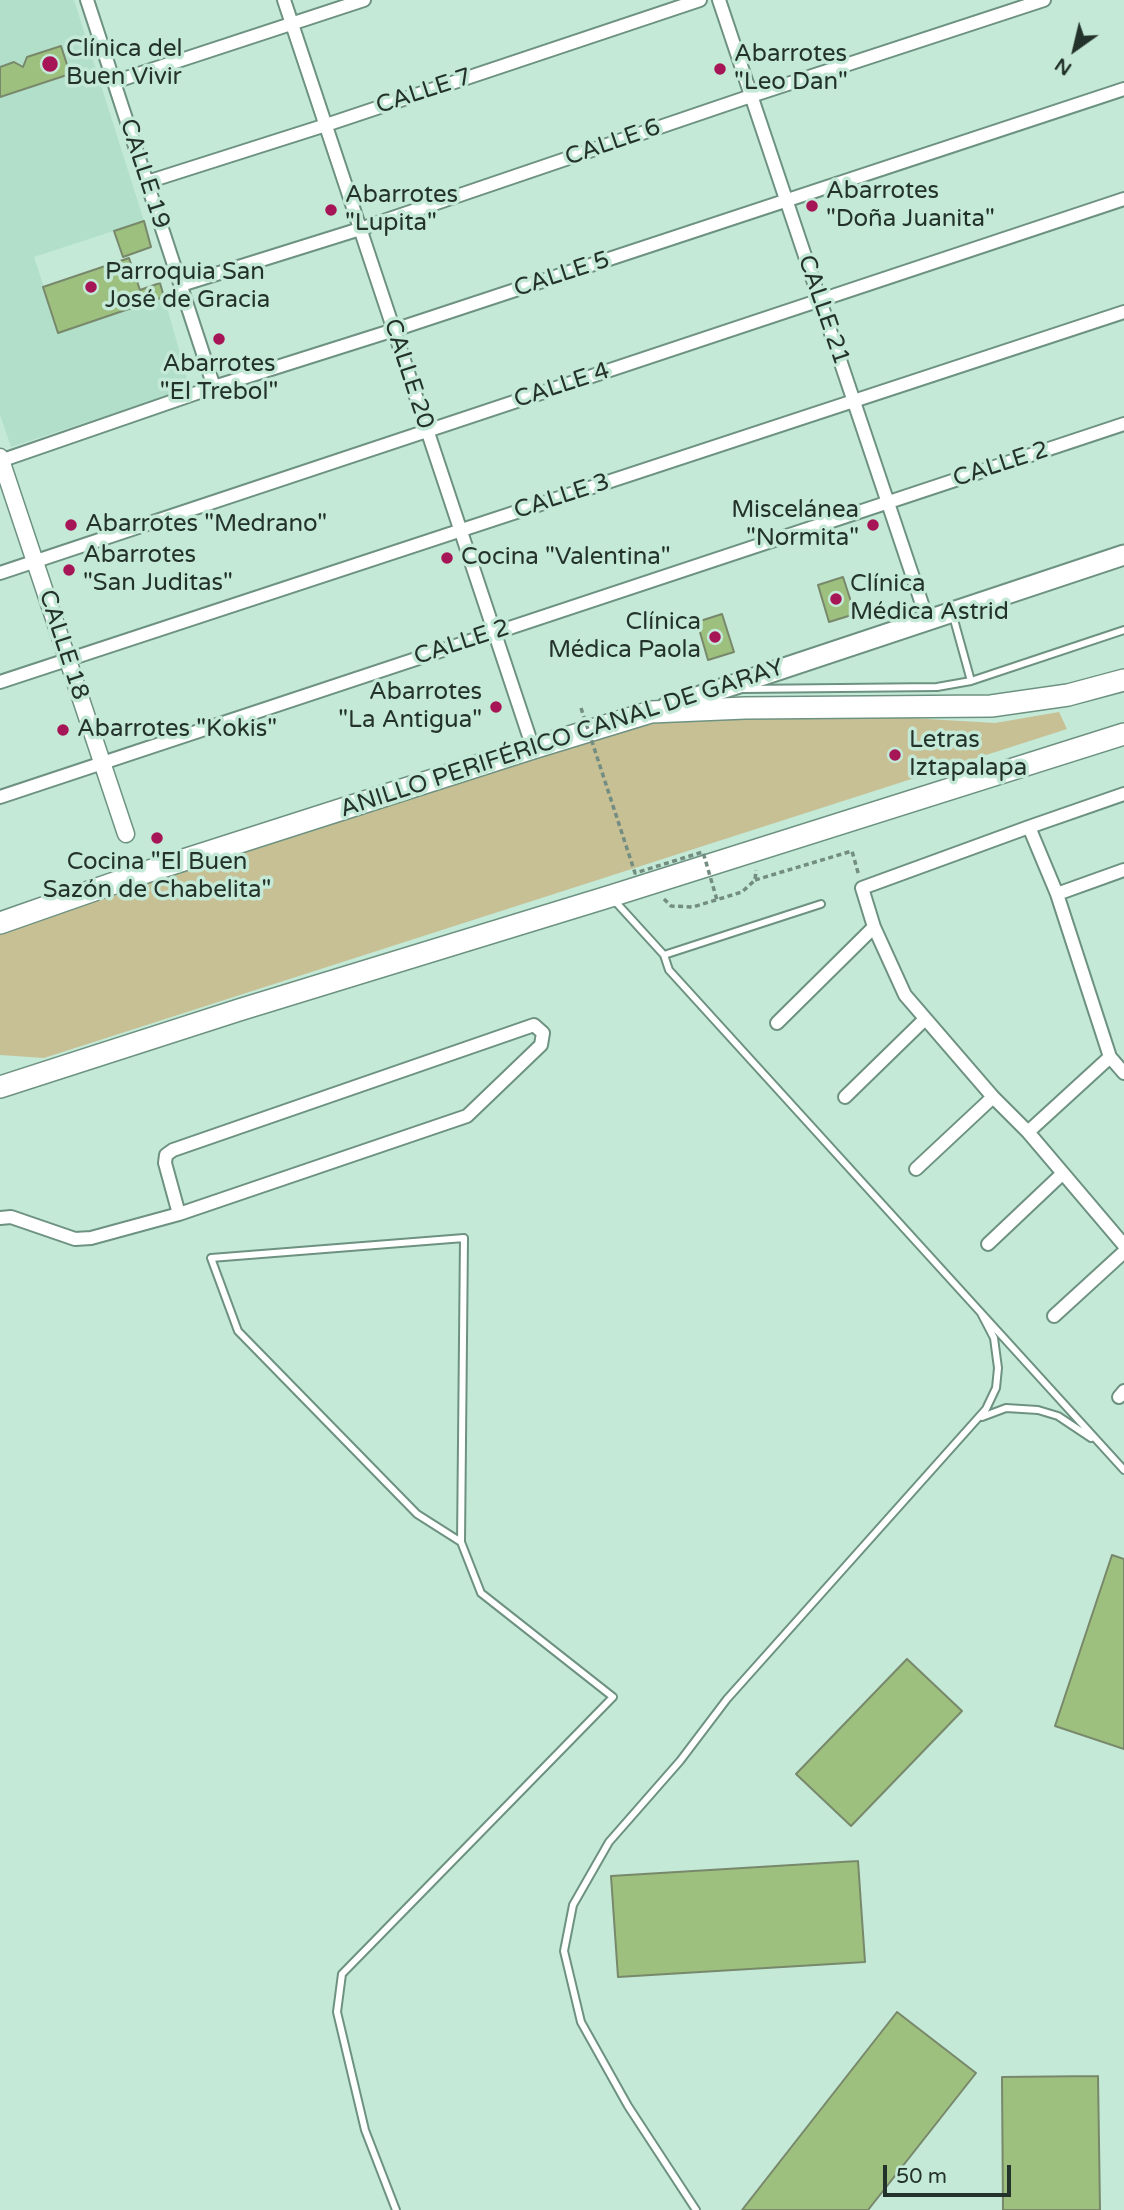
<!DOCTYPE html>
<html>
<head>
<meta charset="utf-8">
<style>
	body { margin:0 }
	#map { position:relative; width:1124px; height:2210px; overflow:hidden; background:#c4e9d7; font-family:"Varela Round",sans-serif }
	canvas { display:block }
	.north { position:absolute; left:1040px; top:14px; width:70px; height:70px; -webkit-text-stroke:5px #c4e9d7; paint-order:stroke; rotate:214deg; font-size:19px; font-weight:700; line-height:28px; text-align:center; color:#23322b }
	.north::after { content:''; display:block; margin:auto; width:24px; height:32px; background:#23322b; clip-path:polygon(50% 0,100% 100%,50% 72%,0 100%) }
	.scale { position:absolute; left:883px; top:2165px; width:128px; height:32px; box-sizing:border-box; border:4px solid #23322b; border-top:0; padding-left:9px; font-size:21px; line-height:24px; white-space:nowrap; color:#23322b; -webkit-text-stroke:5px #c4e9d7; paint-order:stroke }
</style>
</head>
<body>
<div id="map">
<canvas width="1124" height="2210"></canvas>
<div class="north">N</div>
<div class="scale">50 m</div>
</div>
<script>
const ctx = document.querySelector('canvas').getContext('2d');
ctx.lineJoin = 'round';
function fillPath(path, color) { ctx.fillStyle = color; ctx.fill(path, 'evenodd'); }
const toPath = rows => new Path2D(rows.map(r => 'M' + r).join(''));
function strokePath(path, color, width, dash) { ctx.strokeStyle = color; ctx.lineWidth = width; ctx.lineCap = dash ? 'butt' : 'round'; ctx.setLineDash(dash || []); ctx.stroke(path); }
function drawText(font, color, halo, rows, align = 'center') {
  ctx.font = font + ' "Varela Round",sans-serif'; ctx.lineWidth = 7; ctx.setLineDash([]); ctx.textBaseline = 'middle'; ctx.strokeStyle = halo; ctx.fillStyle = color; for (const [text, x, y, turn = 0] of rows) {
    ctx.save(); ctx.translate(x, y); ctx.rotate((+turn || 0) * Math.PI / 180); ctx.textAlign = isNaN(turn) ? turn : align; if (halo) ctx.strokeText(text, 0, 0); ctx.fillText(text, 0, 0); ctx.restore();
  }
}
fillPath(toPath([
	[0,0,74,0,144,221,34,257,59,332,164,297,190,388,11,447,0,415,0,97,2,66,0,67]
]), '#b2dfca');
fillPath(toPath([
	[657,703,995,723,1059,712,1067,729,44,1058,0,1055,0,930]
]), '#c8c095');
const building = toPath([
	[61,46,70,74,0,97,0,67,14,62,23,67,27,57,61,46],
	[144,221,151,247,123,257,114,231,144,221],
	[129,258,140,290,160,283,164,297,58,333,43,287,129,258],
	[843,577,855,614,829,622,818,585,843,577],
	[722,614,734,652,708,660,697,622,722,614],
	[1112,1555,1124,1559,1124,1749,1055,1726,1112,1555],
	[907,1659,962,1711,851,1826,796,1774,907,1659],
	[858,1861,865,1962,618,1977,611,1876,858,1861],
	[897,2012,976,2073,868,2210,742,2210,897,2012],
	[1098,2076,1100,2210,1003,2210,1002,2077,1098,2076]
]);
fillPath(building, '#9dc07f');
strokePath(building, '#78886b', 2);
const service = toPath([
	[953,616,971,681],
	[743,689,937,687,971,681,1124,630],
	[613,899,664,955,669,970,1124,1470],
	[664,955,821,904],
	[982,1417,1006,1408,1038,1410,1058,1416,1091,1438],
	[396,2210,365,2130,337,2012,342,1974,613,1697,481,1593,461,1542,417,1514,238,1331,211,1258,464,1238,461,1542],
	[696,2210,628,2106,581,2022,564,1951,573,1905,609,1842,680,1761,727,1699,986,1409,996,1388,998,1368,994,1338,981,1313]
]);
const minor = toPath([
	[87,0,214,387],
	[284,0,533,748],
	[719,0,927,619],
	[114,82,364,0],
	[147,182,326,125,700,0],
	[181,285,360,229,751,96,1044,0],
	[0,461,214,387,394,330,1124,89],
	[0,573,1124,199],
	[0,682,1124,312],
	[1124,794,1029,827,862,888,874,927,905,995,993,1097,1028,1132,1124,1245],
	[0,797,1124,424],
	[1029,827,1057,894,1110,1057,1124,1073],
	[1057,894,1124,870],
	[777,1023,874,927],
	[845,1097,924,1020],
	[1028,1132,1110,1057],
	[916,1169,993,1097],
	[0,1218,11,1217,75,1239,91,1238,179,1214,467,1116,541,1045,543,1033,534,1025,173,1150,166,1155,165,1163,179,1214],
	[988,1244,1062,1174],
	[1054,1316,1124,1252],
	[1119,1397,1124,1391]
]);
const tertiary = toPath([
	[0,457,126,834]
]);
const secondary = toPath([
	[667,707,1124,555]
]);
const trunk = toPath([
	[0,923,140,874,533,748,651,712,745,708,991,706,1068,695,1124,680],
	[0,1087,239,1010,611,896,1124,734]
]);
strokePath(service, '#6e9281', 10);
strokePath(minor, '#6e9281', 16);
strokePath(tertiary, '#6e9281', 19);
strokePath(secondary, '#6e9281', 23);
strokePath(trunk, '#6e9281', 24);
strokePath(toPath([
	[755,880,852,851,859,876],
	[664,899,671,906,693,907,742,892,755,880,756,870]
]), '#738d81', 3.5, [5, 3.5]);
strokePath(service, '#fff', 6);
strokePath(minor, '#fff', 12);
strokePath(tertiary, '#fff', 16);
strokePath(secondary, '#fff', 19);
strokePath(trunk, '#fff', 21);
strokePath(toPath([
	[581,708,635,873,703,852,717,900]
]), '#738d81', 3.5, [5, 3.5]);
for (const [x, y, r, color] of [
	[50,64,9,"#a61556"],
	[720,69,7,"#a61556"],
	[812,206,7,"#a61556"],
	[331,210,7,"#a61556"],
	[91,287,7,"#a61556"],
	[219,339,7,"#a61556"],
	[71,525,7,"#a61556"],
	[873,525,7,"#a61556"],
	[447,558,7,"#a61556"],
	[69,570,7,"#a61556"],
	[836,599,7,"#a61556"],
	[715,637,7,"#a61556"],
	[496,707,7,"#a61556"],
	[63,730,7,"#a61556"],
	[895,755,7,"#a61556"],
	[157,838,7,"#a61556"]
]) { const dot = new Path2D(); dot.arc(x, y, r, 0, 2 * Math.PI); ctx.fillStyle = color; ctx.fill(dot); strokePath(dot, '#c4e9d7', 2.5); }
drawText('24px', '#23322b', '#c4e9d7', [
	["Clínica del",66,50],
	["Buen Vivir",66,78],
	["Abarrotes",734,55],
	["\"Leo Dan\"",734,83],
	["Abarrotes",826,192],
	["\"Doña Juanita\"",826,220],
	["Abarrotes",345,196],
	["\"Lupita\"",345,224],
	["Parroquia San",105,273],
	["José de Gracia",105,301],
	["Abarrotes",219,365,"center"],
	["\"El Trebol\"",219,393,"center"],
	["Miscelánea",859,511,"right"],
	["\"Normita\"",859,539,"right"],
	["Abarrotes \"Medrano\"",85,525],
	["Abarrotes",83,556],
	["\"San Juditas\"",83,584],
	["Cocina \"Valentina\"",461,558],
	["Clínica",850,585],
	["Médica Astrid",850,613],
	["Clínica",701,623,"right"],
	["Médica Paola",701,651,"right"],
	["Abarrotes",482,693,"right"],
	["\"La Antigua\"",482,721,"right"],
	["Abarrotes \"Kokis\"",77,730],
	["Letras",909,741],
	["Iztapalapa",909,769],
	["Cocina \"El Buen",157,863,"center"],
	["Sazón de Chabelita\"",157,891,"center"]
], 'left');
drawText('24px', '#23322b', '#c4e9d7', [
	["CALLE 7",424,92,-18],
	["CALLE 6",613,143,-19],
	["CALLE 19",144,174,72],
	["CALLE 5",562,275,-18],
	["CALLE 21",823,310,71],
	["CALLE 20",408,374,72],
	["CALLE 4",562,386,-18],
	["CALLE 2",1001,465,-18],
	["CALLE 3",562,497,-18],
	["CALLE 2",462,643,-18],
	["CALLE 18",63,645,72],
	["ANILLO PERIFÉRICO CANAL DE GARAY",562,739,-18]
]);
</script>
</body>
</html>
